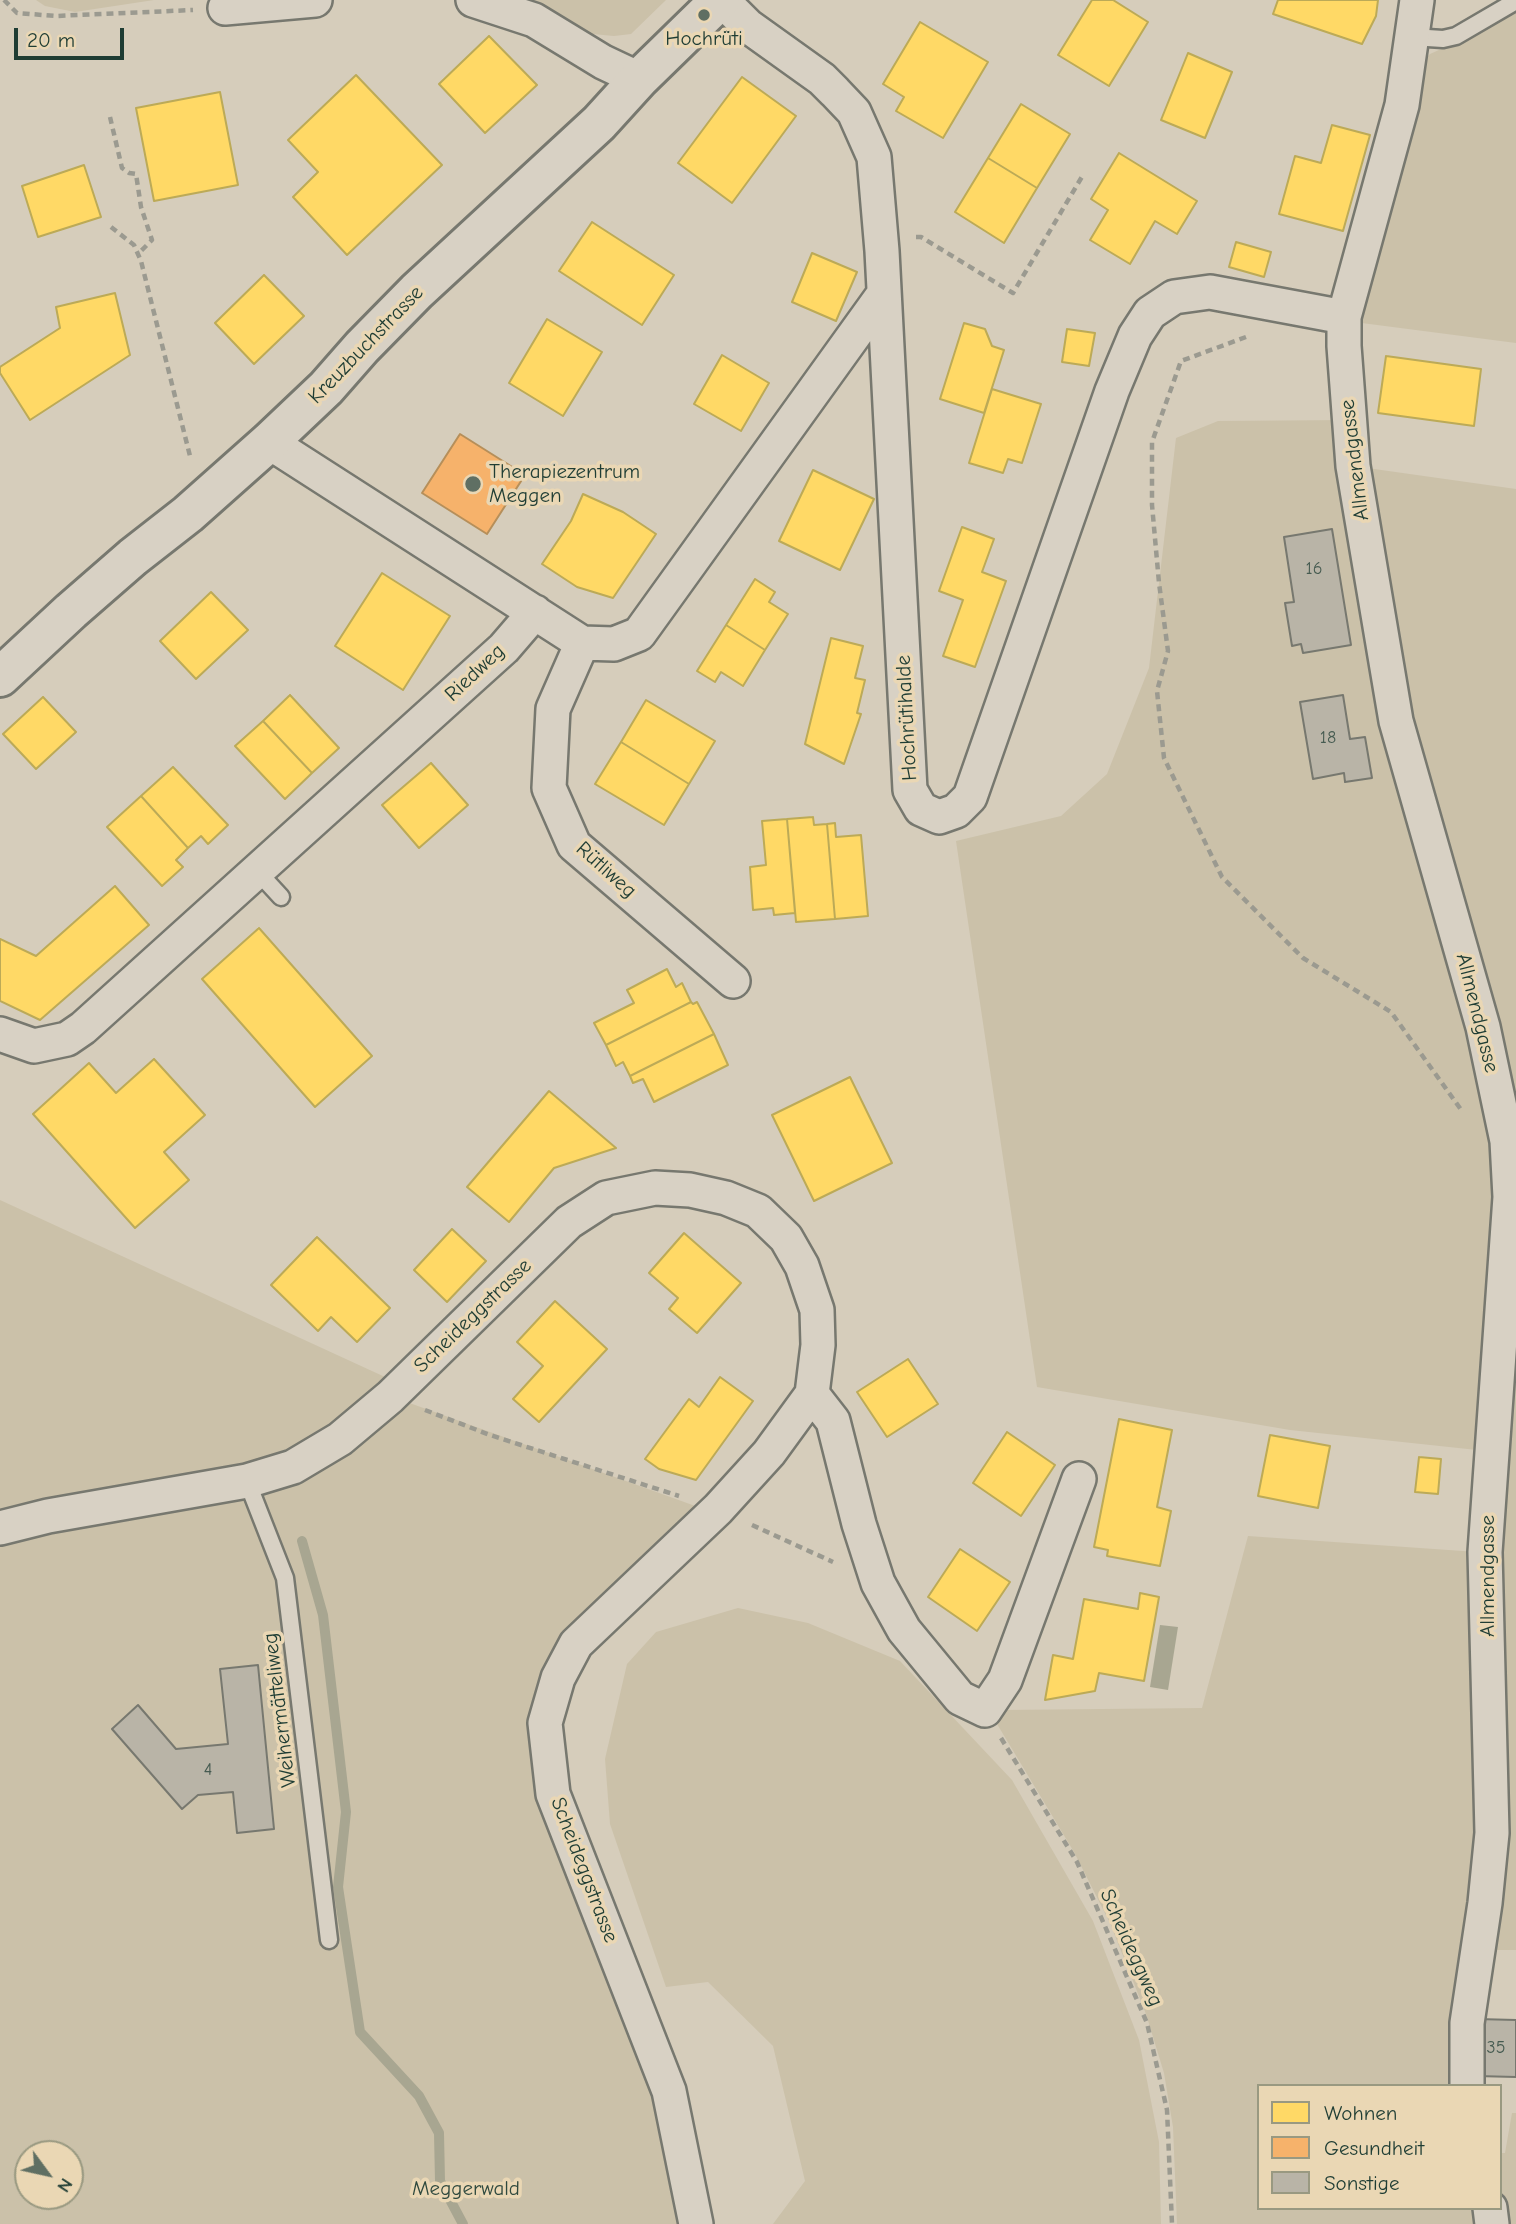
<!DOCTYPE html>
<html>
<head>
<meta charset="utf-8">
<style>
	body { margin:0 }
	#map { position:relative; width:1516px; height:2224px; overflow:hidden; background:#d6cdbb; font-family:"Comic Neue",sans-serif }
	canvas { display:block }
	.legend { position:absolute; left:1257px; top:2084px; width:245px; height:126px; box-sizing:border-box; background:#ead7b4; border:2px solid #999981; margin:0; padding:9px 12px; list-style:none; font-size:21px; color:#1f3d34 }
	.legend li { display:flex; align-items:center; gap:14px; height:35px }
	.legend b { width:35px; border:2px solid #999981 }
	.north { position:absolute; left:14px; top:2140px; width:70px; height:70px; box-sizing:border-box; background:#ead7b4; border:2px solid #999981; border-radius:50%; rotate:123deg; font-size:19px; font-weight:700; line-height:28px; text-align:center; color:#1f3d34 }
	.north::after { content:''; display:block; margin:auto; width:24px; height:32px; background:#5f6f63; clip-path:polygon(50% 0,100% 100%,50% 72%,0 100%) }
	.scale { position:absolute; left:14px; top:28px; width:110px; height:32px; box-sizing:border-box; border:4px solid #1f3d34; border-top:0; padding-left:9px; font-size:21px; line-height:24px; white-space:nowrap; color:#1f3d34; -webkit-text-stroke:5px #ead7b4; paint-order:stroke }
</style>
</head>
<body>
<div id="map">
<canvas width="1516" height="2224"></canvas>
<ul class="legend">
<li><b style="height:19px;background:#ffd966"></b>Wohnen</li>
<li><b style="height:19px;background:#f6b26b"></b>Gesundheit</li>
<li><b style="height:19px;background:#b9b4a7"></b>Sonstige</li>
</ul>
<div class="north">N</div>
<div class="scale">20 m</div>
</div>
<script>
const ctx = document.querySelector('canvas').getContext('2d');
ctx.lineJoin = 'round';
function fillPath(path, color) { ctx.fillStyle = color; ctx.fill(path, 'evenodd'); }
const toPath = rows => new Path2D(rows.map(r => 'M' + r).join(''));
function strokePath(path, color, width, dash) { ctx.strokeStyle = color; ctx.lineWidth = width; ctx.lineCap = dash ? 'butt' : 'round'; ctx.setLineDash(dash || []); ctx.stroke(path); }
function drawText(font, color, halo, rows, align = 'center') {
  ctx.font = font + ' "Comic Neue",sans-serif'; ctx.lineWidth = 7; ctx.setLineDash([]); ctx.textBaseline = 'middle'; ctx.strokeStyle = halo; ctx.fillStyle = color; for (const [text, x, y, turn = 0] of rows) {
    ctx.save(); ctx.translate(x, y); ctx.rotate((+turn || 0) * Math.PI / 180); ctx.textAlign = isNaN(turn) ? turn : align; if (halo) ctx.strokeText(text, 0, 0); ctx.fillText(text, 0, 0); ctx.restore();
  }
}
fillPath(toPath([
	[36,0,154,0,75,12,45,6],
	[503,0,666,0,631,34,614,36,572,32],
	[1513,10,1516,10,1516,343,1354,322,1420,64,1430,54,1492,26],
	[1349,420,1353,466,1516,489,1516,1950,1485,1950,1477,1450,1290,1430,1037,1387,956,841,1061,816,1107,774,1149,668,1176,438,1218,421],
	[0,1200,385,1377,404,1401,698,1507,567,1629,556,1648,534,1731,660,2104,687,2224,0,2224],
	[28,2154,70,2154,70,2196,28,2196],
	[1248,1536,1477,1552,1484,1810,1461,2086,1259,2086,1259,2208,1480,2208,1483,2224,1177,2224,1173,2127,1164,2073,1146,2014,1110,1923,1074,1852,997,1724,1002,1710,1202,1708],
	[738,1608,808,1623,900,1661,1012,1780,1093,1921,1139,2040,1159,2142,1161,2224,773,2224,805,2181,773,2046,708,1982,666,1987,610,1824,605,1759,627,1664,656,1632],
	[1512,2113,1516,2113,1516,2224,1498,2224,1500,2153,1505,2153]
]), '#cbc1a9');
fillPath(toPath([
	[1160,1625,1178,1627,1168,1690,1150,1687]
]), '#a8a691');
const homes = toPath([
	[1092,0,1113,0,1148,22,1109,86,1058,55,1092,0],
	[1278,0,1378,0,1376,16,1362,44,1273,14,1278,0],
	[920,22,988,62,943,138,896,111,904,97,883,84,920,22],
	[489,36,537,85,485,133,439,84,489,36],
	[1188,53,1232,72,1205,138,1161,120,1188,53],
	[356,75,442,165,347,255,293,197,318,172,288,140,356,75],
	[742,77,796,116,732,203,678,163,742,77],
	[220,92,238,185,154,201,136,108,220,92],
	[1021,104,1070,134,1037,188,988,158,1021,104],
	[1332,125,1370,135,1343,231,1279,214,1295,156,1321,163,1332,125],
	[1119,153,1197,201,1177,234,1155,221,1130,264,1090,240,1108,210,1091,199,1119,153],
	[988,158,1037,188,1004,243,955,212,988,158],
	[84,165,101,217,38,237,22,186,84,165],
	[592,222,674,275,642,325,559,271,592,222],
	[1236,242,1271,252,1264,277,1229,267,1236,242],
	[812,253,857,272,836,321,792,302,812,253],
	[264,275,304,316,254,364,215,323,264,275],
	[115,293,130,355,30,420,0,373,0,367,60,328,56,307,115,293],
	[547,319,602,352,563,416,509,383,547,319],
	[964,323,985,329,992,346,1004,350,984,413,940,399,964,323],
	[1067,329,1095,333,1089,366,1062,362,1067,329],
	[722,355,769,383,741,431,694,404,722,355],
	[1386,356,1481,369,1474,426,1378,413,1386,356],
	[992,389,1041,404,1022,463,1008,459,1003,473,969,463,992,389],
	[813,470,874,499,840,570,779,541,813,470],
	[583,494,623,512,656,534,613,598,577,587,542,564,571,521,583,494],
	[962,527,994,539,982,572,1006,581,975,667,943,656,963,600,939,591,962,527],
	[382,573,450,616,403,690,335,646,382,573],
	[755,579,775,592,769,602,788,614,765,650,726,625,755,579],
	[211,592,248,630,196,679,160,641,211,592],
	[726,625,765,650,743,686,721,672,715,682,697,671,726,625],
	[831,638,863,646,855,678,865,680,857,713,861,714,844,764,805,744,831,638],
	[290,695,339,748,312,773,263,721,290,695],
	[43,697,76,732,36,769,3,734,43,697],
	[646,700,715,741,689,784,621,742,646,700],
	[263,721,312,773,285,799,235,746,263,721],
	[621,742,689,784,664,825,595,784,621,742],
	[431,763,468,805,419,848,382,805,431,763],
	[173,767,228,825,208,844,201,836,188,848,141,796,173,767],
	[141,796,188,848,176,860,183,867,162,886,107,827,141,796],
	[813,817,814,825,827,824,835,919,796,922,787,819,813,817],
	[787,819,795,913,774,915,773,908,753,910,750,867,766,865,762,821,787,819],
	[835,823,836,837,861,835,868,916,835,919,827,824,835,823],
	[115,886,149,925,40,1020,0,1001,0,939,36,956,115,886],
	[259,928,372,1056,315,1107,202,979,259,928],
	[667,969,676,987,682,983,691,1002,606,1045,594,1023,634,1003,627,990,667,969],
	[691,1002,693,1004,697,1002,714,1034,630,1076,623,1062,616,1066,606,1045,691,1002],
	[714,1034,728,1065,654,1102,643,1079,633,1083,630,1076,714,1034],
	[154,1059,205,1115,164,1152,189,1180,135,1228,33,1114,89,1063,116,1093,154,1059],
	[850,1077,892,1163,814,1201,772,1115,850,1077],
	[549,1091,616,1148,554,1168,509,1222,467,1187,549,1091],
	[452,1229,486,1261,447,1302,414,1270,452,1229],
	[684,1233,741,1283,697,1333,669,1309,678,1298,649,1273,684,1233],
	[317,1237,390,1308,357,1342,331,1317,318,1331,271,1285,317,1237],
	[555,1301,607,1349,539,1422,513,1399,543,1366,517,1342,555,1301],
	[908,1359,938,1404,887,1437,857,1392,908,1359],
	[720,1377,753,1401,696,1480,659,1469,645,1459,689,1399,699,1407,720,1377],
	[1119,1419,1172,1430,1157,1507,1171,1511,1160,1566,1107,1556,1108,1550,1094,1547,1119,1419],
	[1007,1432,1055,1465,1021,1516,973,1483,1007,1432],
	[1270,1435,1330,1446,1318,1508,1258,1496,1270,1435],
	[1419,1457,1441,1459,1438,1494,1415,1492,1419,1457],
	[960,1549,1010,1582,977,1631,928,1597,960,1549],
	[1140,1593,1159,1597,1144,1681,1099,1673,1095,1691,1045,1700,1053,1655,1073,1659,1084,1599,1138,1609,1140,1593]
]);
fillPath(homes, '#ffd966');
strokePath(homes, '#bcaa57', 2);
const health = toPath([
	[460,434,525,475,487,534,422,493,460,434]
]);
fillPath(health, '#f6b26b');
strokePath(health, '#b68f5a', 2);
strokePath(toPath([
	[302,1541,323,1615,346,1812,338,1887,360,2032,419,2096,439,2133,440,2181,463,2224]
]), '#a8a691', 10);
const building = toPath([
	[1332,529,1351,645,1303,653,1301,644,1292,646,1285,603,1294,602,1284,537,1332,529],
	[1343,695,1350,739,1365,737,1372,778,1345,782,1344,773,1313,779,1300,702,1343,695],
	[258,1665,274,1829,237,1833,233,1792,198,1795,182,1809,112,1729,138,1705,176,1749,228,1744,220,1669,258,1665],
	[1477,2019,1516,2020,1516,2077,1476,2076,1477,2019]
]);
fillPath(building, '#b9b4a7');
strokePath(building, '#77786f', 2);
const lane = toPath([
	[1412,37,1443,39,1456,36,1516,1],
	[257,871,281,897],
	[247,1481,285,1578,329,1940]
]);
const street = toPath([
	[473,0,534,20,603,62,639,79],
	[722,0,748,26,822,79,835,92,854,112,874,157,882,251,910,790,921,809,939,817,956,811,970,797,1112,391,1135,336,1150,313,1174,297,1210,292,1344,317],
	[1417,0,1402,105,1344,317,1344,346,1353,466,1396,721,1483,1027,1507,1141,1510,1197,1485,1552,1492,1833,1485,1903,1467,2023,1467,2086],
	[225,8,315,0],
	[269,442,582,643,614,644,639,634,883,295],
	[582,643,553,709,549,788,574,845,733,981],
	[0,1034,34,1046,67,1039,83,1028,504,648,535,612],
	[812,1394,833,1421,859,1524,878,1583,904,1630,960,1698,985,1710,1005,1680,1079,1479],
	[0,1528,48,1516,247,1481,293,1467,340,1439,390,1397,569,1222,606,1198,655,1188,690,1190,726,1198,758,1211,786,1238,802,1266,817,1310,818,1345,812,1394,769,1453,718,1509,576,1644,558,1678,545,1723,553,1794,669,2091,696,2224],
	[1490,2208,1492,2224]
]);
const secondary = toPath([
	[0,677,71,611,133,557,188,514,269,442,326,388,362,347,417,291,599,123,639,79,720,0]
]);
strokePath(lane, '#77786f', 21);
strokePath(street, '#77786f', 38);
strokePath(secondary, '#77786f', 44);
strokePath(toPath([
	[4,0,17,13,56,16,193,10],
	[110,117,122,168,129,173,136,174,141,207,152,240,138,254],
	[111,227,134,245,141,261,191,460],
	[916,237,921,237,1013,293,1083,175],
	[1246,337,1181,361,1152,442,1152,505,1159,583,1168,651,1157,691,1164,758,1222,877,1303,958,1391,1012,1462,1111],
	[425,1410,490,1435,679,1496],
	[752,1525,833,1562],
	[1001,1738,1077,1862,1147,2023,1167,2110,1172,2224]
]), '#9b9a90', 4.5, [7, 5]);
strokePath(lane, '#d8d1c4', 16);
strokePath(street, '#d8d1c4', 33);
strokePath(secondary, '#d8d1c4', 38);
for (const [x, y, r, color] of [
	[704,15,7,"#5f6f63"],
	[473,484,9,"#5f6f63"]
]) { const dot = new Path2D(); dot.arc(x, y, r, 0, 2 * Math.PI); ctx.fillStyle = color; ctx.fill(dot); strokePath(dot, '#ead7b4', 2.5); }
drawText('18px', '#465b51', null, [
	["16",1314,569],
	["18",1328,738],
	["4",208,1770],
	["35",1496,2048]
]);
drawText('21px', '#1f3d34', '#ead7b4', [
	["Hochrüti",704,39],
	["Therapiezentrum",489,472,"left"],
	["Meggen",489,496,"left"]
]);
drawText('21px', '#1f3d34', '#ead7b4', [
	["Kreuzbuchstrasse",366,345,-46],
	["Allmendgasse",1355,460,-97],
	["Riedweg",475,673,-43],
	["Hochrütihalde",907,718,-93],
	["Rütliweg",606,870,42],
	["Allmendgasse",1477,1013,76],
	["Scheideggstrasse",473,1316,-44],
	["Allmendgasse",1488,1576,-90],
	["Weihermätteliweg",280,1710,-97],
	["Scheideggstrasse",584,1870,69],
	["Scheideggweg",1131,1948,66]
]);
drawText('21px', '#2f493e', '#ead7b4', [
	["Meggerwald",466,2189]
]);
</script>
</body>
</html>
